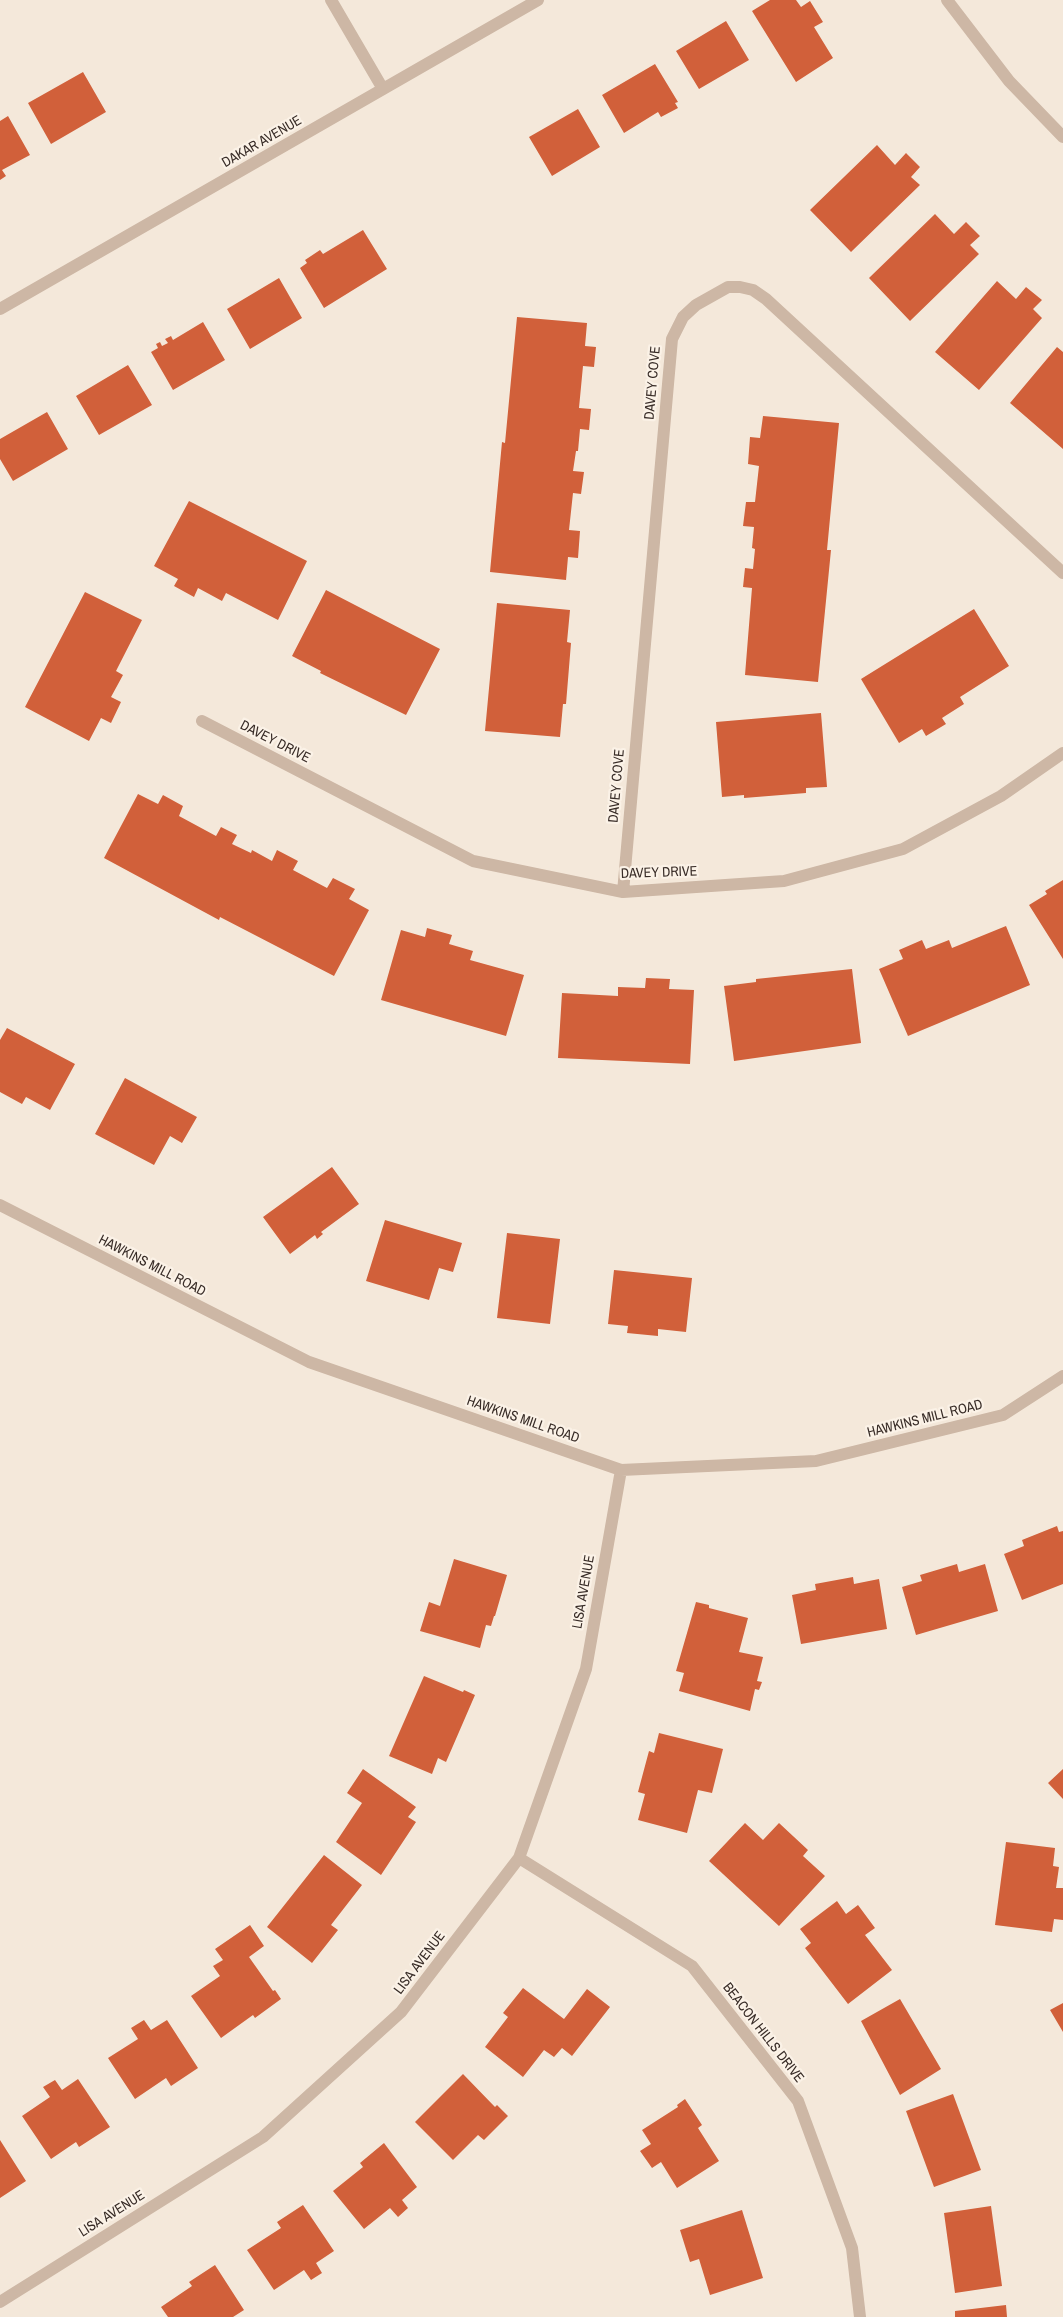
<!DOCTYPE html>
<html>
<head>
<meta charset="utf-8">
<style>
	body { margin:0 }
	canvas { display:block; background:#f4e8da }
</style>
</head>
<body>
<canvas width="1063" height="2317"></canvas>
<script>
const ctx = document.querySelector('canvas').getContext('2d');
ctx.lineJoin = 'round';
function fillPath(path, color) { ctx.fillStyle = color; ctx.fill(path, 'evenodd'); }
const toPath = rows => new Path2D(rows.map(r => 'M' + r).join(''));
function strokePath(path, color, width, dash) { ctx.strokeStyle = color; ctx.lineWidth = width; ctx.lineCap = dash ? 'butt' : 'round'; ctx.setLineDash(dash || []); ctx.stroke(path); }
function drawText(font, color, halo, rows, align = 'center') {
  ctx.font = font + ' "Archivo Narrow",sans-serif'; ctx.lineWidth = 4.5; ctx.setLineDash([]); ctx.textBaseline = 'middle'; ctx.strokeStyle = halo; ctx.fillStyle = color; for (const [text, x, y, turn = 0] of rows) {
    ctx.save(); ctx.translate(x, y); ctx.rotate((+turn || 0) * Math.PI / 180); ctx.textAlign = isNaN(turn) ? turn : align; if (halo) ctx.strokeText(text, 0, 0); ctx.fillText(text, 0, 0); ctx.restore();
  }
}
fillPath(toPath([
	[770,0,796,0,801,7,810,1,823,22,814,27,833,58,796,82,752,11],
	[726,21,749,60,699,89,676,51],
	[655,64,678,102,675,103,678,108,661,117,658,112,624,133,602,95],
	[83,72,106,112,51,144,28,103],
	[578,109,600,147,552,176,529,137],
	[8,116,30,155,2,170,6,176,0,180,0,121],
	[877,145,895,165,906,153,920,167,911,177,920,185,851,252,810,210],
	[935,214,954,234,966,222,980,236,970,245,979,254,910,321,869,278],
	[363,230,387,269,324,308,300,268,307,263,305,260,320,250,323,254],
	[279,278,302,318,250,349,227,309],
	[997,281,1016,299,1026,287,1042,300,1033,309,1042,318,979,390,935,352],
	[517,317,587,323,585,346,596,347,594,367,583,366,579,408,591,409,589,430,580,429,578,451,576,451,573,471,584,472,581,494,573,493,569,530,580,531,578,558,568,557,566,580,490,572,502,442,505,443],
	[203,322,225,360,173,390,151,352,158,348,156,344,160,342,162,346,168,343,165,339,171,336,173,340],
	[1057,347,1063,352,1063,449,1010,403],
	[128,365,152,405,99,435,76,396],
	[47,412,68,449,13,481,0,459,0,439],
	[763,416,839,423,827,550,831,550,818,682,745,675,752,588,743,587,745,568,753,569,755,549,752,548,754,527,743,526,746,502,755,502,759,466,748,464,750,437,760,438],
	[189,501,307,561,278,620,226,593,222,601,198,588,194,597,174,586,178,579,154,566],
	[326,590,440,649,406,715,320,673,321,671,292,656],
	[85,592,142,620,116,671,123,675,111,697,121,702,111,723,101,718,89,741,25,707],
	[497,603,570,610,567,642,571,643,566,704,563,704,560,737,485,731],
	[974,609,1009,666,960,697,964,704,942,718,946,724,926,736,922,729,899,743,861,679],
	[821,713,827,787,806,788,806,793,744,798,744,795,722,797,716,722],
	[138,794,158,804,163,795,183,806,179,816,216,836,221,827,237,835,232,844,251,853,252,850,272,861,277,850,298,861,293,870,327,888,333,878,355,889,349,899,369,910,334,976,220,917,219,920,104,858],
	[1063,880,1063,959,1029,905,1047,894,1045,891],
	[1006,926,1030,985,908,1036,879,969,903,959,899,950,922,940,926,949,949,940,952,948],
	[427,928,452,935,449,944,473,951,470,960,524,975,506,1036,381,1000,401,930,425,937],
	[852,969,861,1043,734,1061,724,986,756,982,756,979],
	[646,978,670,979,669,989,694,990,690,1064,558,1058,562,993,618,996,618,987,645,988],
	[7,1028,75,1064,50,1110,26,1097,22,1104,0,1092,0,1040],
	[125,1078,197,1117,182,1143,170,1136,154,1165,95,1134],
	[332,1167,359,1204,321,1232,323,1234,317,1239,315,1235,290,1254,263,1217],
	[385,1220,462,1243,453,1272,439,1268,429,1300,366,1281],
	[507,1233,560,1239,550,1324,497,1318],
	[614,1270,692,1278,686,1332,658,1329,658,1336,627,1333,628,1326,608,1324],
	[1057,1526,1059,1532,1063,1531,1063,1584,1022,1600,1004,1554,1024,1546,1022,1540],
	[454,1559,507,1575,495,1616,494,1616,491,1626,486,1625,480,1648,420,1631,429,1602,440,1606],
	[957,1564,959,1572,985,1564,998,1611,916,1635,902,1587,922,1581,920,1575],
	[853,1577,854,1584,879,1579,887,1629,801,1644,792,1595,816,1590,815,1584],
	[696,1602,709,1605,709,1608,748,1618,739,1652,763,1657,757,1681,762,1682,759,1690,755,1689,750,1711,679,1691,684,1673,676,1671],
	[424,1676,463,1692,464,1690,475,1695,446,1762,438,1758,432,1774,389,1756],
	[659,1733,723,1749,712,1793,698,1790,687,1833,638,1820,645,1794,638,1792,649,1751,654,1753],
	[363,1769,416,1807,408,1817,416,1822,381,1875,336,1842,362,1803,347,1793],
	[1063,1769,1063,1799,1048,1783],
	[745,1823,763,1840,779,1823,808,1850,803,1856,825,1876,779,1926,709,1861],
	[1006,1842,1055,1848,1053,1866,1059,1867,1056,1888,1063,1888,1063,1920,1054,1919,1052,1932,995,1925],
	[324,1855,362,1885,331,1925,338,1930,312,1963,267,1927],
	[837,1901,846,1914,858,1905,875,1928,865,1935,892,1970,848,2004,805,1948,811,1943,800,1929],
	[250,1925,264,1946,249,1957,273,1991,275,1990,281,1999,255,2018,253,2015,221,2038,191,1996,220,1976,213,1966,223,1960,215,1949],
	[523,1988,564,2019,587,1989,610,2007,572,2056,562,2048,554,2057,544,2050,523,2077,485,2047,508,2017,503,2013],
	[900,1999,941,2069,900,2095,861,2021],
	[1063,2003,1063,2032,1050,2010],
	[144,2020,151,2030,167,2020,198,2068,171,2086,166,2078,135,2099,108,2058,138,2039,131,2028],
	[463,2074,495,2107,497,2105,508,2116,484,2140,478,2135,453,2160,415,2122],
	[78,2079,110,2127,79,2147,76,2142,51,2159,22,2116,50,2097,43,2087,55,2080,62,2090],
	[953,2094,981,2170,934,2187,906,2111],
	[685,2099,702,2125,698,2128,719,2161,677,2188,661,2162,652,2168,640,2151,651,2144,642,2130,678,2107,677,2105],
	[0,2140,26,2181,0,2198],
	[384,2143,417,2187,402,2200,408,2208,398,2217,390,2208,364,2229,333,2191,363,2167,360,2163],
	[303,2205,334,2251,316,2263,322,2273,311,2280,304,2270,274,2290,247,2250,281,2228,277,2222],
	[991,2206,1002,2286,955,2293,944,2213],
	[742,2210,763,2278,710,2295,699,2259,690,2262,680,2230],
	[215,2265,244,2310,233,2317,168,2317,161,2307,192,2286,189,2282],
	[1006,2305,1007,2317,955,2317,955,2311]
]), '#d1603a');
strokePath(toPath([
	[331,0,383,89],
	[947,0,1009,81,1063,137],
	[0,309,538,0],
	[202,721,473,861,623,892,784,881,903,849,1001,796,1063,753],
	[623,892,672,339,683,317,696,305,728,287,740,287,753,290,766,299,1063,573],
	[0,1205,309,1362,621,1470,816,1461,1003,1415,1063,1376],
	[519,1858,692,1966,798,2101,852,2248,860,2317],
	[0,2302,263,2137,401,2012,519,1858,586,1669,621,1470]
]), '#cdb7a5', 12);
drawText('14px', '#382c27', '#fbf2e7', [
	["DAKAR AVENUE",262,142,-30],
	["DAVEY COVE",653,383,-85],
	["DAVEY DRIVE",275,742,27],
	["DAVEY COVE",617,786,-85],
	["DAVEY DRIVE",659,873,-2],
	["HAWKINS MILL ROAD",152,1266,27],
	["HAWKINS MILL ROAD",925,1419,-14],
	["HAWKINS MILL ROAD",523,1420,19],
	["LISA AVENUE",584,1592,-80],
	["LISA AVENUE",420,1963,-53],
	["BEACON HILLS DRIVE",763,2033,52],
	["LISA AVENUE",112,2214,-32]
]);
</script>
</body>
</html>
